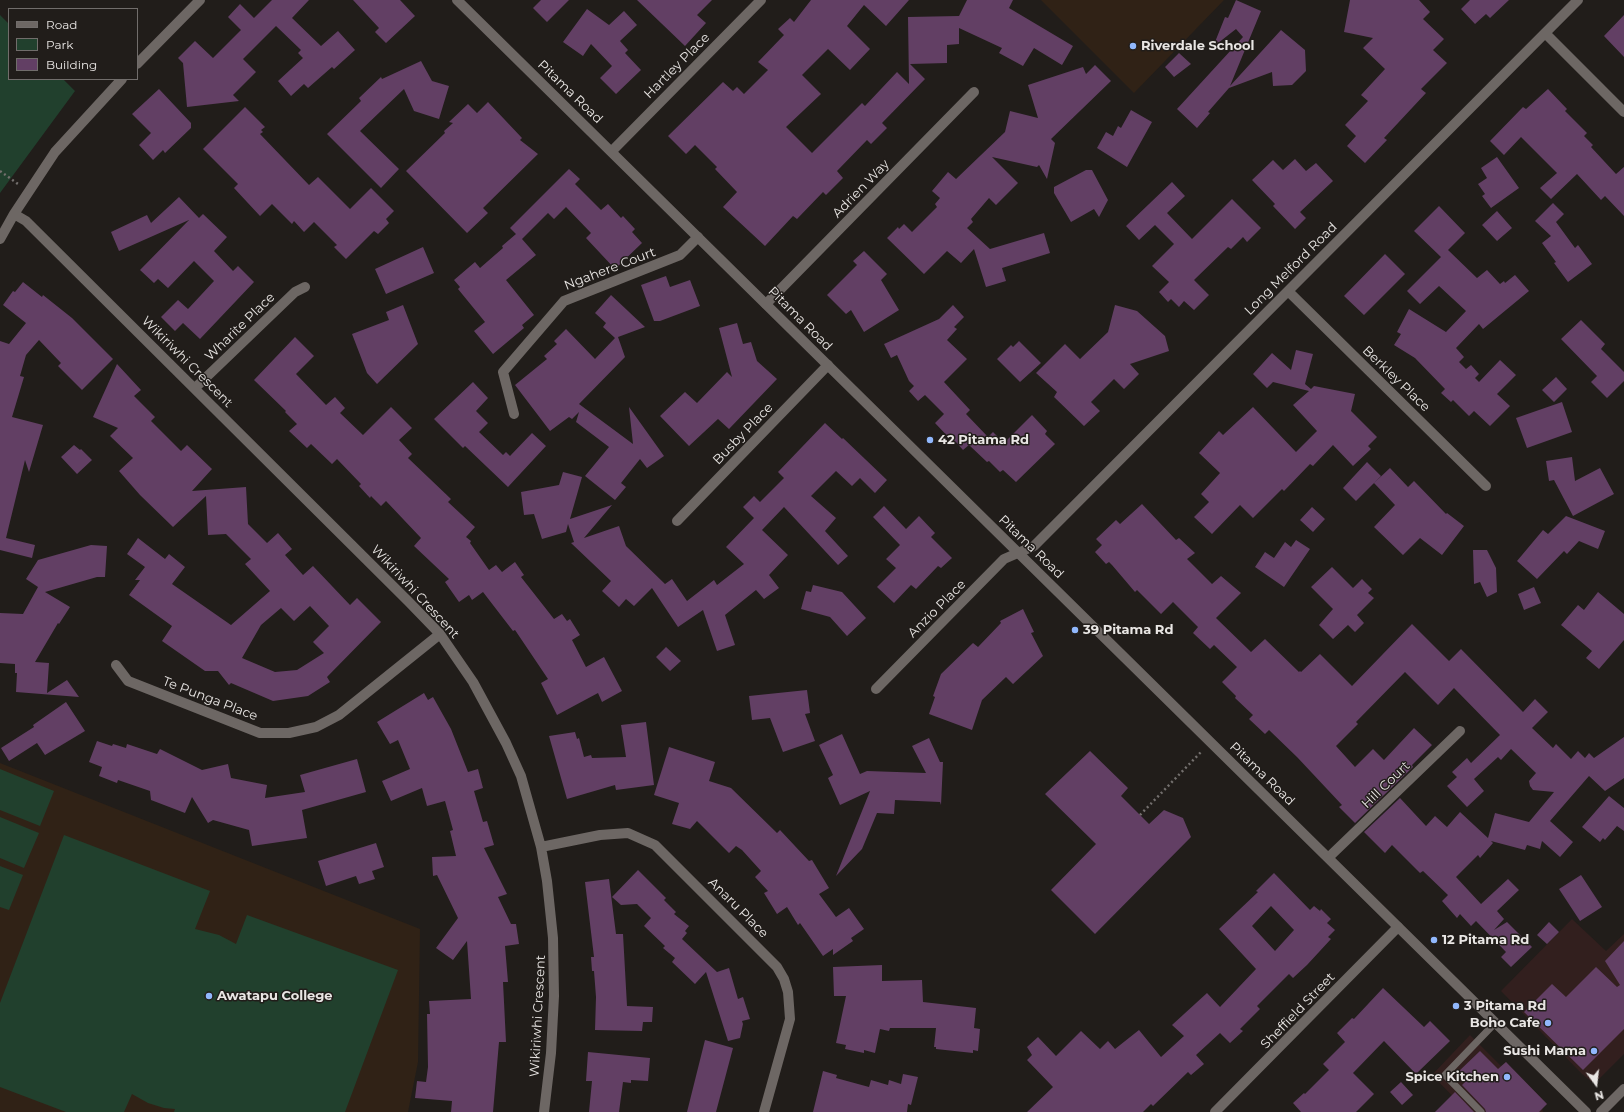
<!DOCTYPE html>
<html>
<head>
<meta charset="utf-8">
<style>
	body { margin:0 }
	#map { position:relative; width:1624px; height:1112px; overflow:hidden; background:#211d1a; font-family:Montserrat,sans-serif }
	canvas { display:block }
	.legend { position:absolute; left:8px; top:8px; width:130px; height:72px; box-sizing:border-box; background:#211d1a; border:1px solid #716d6b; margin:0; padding:5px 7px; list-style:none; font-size:12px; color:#e9e6e4 }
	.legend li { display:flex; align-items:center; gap:8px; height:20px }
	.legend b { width:20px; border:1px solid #716d6b }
	.north { position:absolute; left:1576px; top:1064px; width:40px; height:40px; -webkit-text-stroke:3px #211d1a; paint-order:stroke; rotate:165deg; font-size:11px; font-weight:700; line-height:16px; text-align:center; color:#e9e6e4 }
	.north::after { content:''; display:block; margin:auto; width:14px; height:18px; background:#e9e6e4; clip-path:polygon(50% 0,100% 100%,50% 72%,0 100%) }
</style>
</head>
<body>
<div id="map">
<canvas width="1624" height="1112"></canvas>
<ul class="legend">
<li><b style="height:5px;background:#6d6764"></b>Road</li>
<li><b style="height:11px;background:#21402d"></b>Park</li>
<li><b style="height:11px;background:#623f64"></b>Building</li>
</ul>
<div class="north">N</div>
</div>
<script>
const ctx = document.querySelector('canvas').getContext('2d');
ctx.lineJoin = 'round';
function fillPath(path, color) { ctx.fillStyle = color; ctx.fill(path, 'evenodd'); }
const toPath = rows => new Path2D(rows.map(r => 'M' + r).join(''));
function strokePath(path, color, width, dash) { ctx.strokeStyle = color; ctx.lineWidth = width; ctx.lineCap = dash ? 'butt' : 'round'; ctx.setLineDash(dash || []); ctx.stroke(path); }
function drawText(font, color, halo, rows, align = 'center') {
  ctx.font = font + ' Montserrat,sans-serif'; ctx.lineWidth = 3; ctx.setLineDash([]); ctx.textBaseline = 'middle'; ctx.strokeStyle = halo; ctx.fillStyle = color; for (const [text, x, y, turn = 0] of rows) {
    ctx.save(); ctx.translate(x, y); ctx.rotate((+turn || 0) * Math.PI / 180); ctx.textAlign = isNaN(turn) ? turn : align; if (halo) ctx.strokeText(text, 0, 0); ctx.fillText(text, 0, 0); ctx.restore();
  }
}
fillPath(toPath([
	[1572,919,1606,951,1624,934,1624,1054,1599,1079,1592,1082,1582,1074,1501,991],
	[1470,1035,1501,1066,1506,1062,1547,1104,1542,1107,1543,1112,1468,1112,1432,1075]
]), '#321f1e');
fillPath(toPath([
	[1041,0,1224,0,1134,93],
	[0,763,420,929,418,1062,408,1112,0,1112]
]), '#302216');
fillPath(toPath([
	[0,15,9,24,9,79,63,79,75,91,0,193],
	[0,769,54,791,40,826,0,810],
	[0,817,39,833,24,868,0,858],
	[64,835,210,891,195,929,219,935,236,944,247,915,398,970,345,1112,174,1112,175,1109,164,1108,148,1103,132,1094,124,1112,66,1112,0,1087,0,1003],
	[0,866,23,875,9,910,0,907]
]), '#21402d');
fillPath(toPath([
	[272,0,309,0,292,18,321,46,338,31,355,50,334,69,332,67,308,88,304,84,291,96,278,81,303,58,298,53,301,50,276,26,243,59,256,72,233,95,239,101,187,107,183,63,178,58,195,41,213,58,241,30,228,17,240,4,254,18],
	[353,0,400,0,415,16,386,43,375,32,379,28],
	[541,0,569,0,547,22,533,8],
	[637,0,712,0,697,15,706,23,685,46],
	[811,0,909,0,886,26,864,5,847,26,870,49,850,70,828,49,802,75,821,94,786,127,812,153,862,103,865,106,897,72,909,84,908,17,959,16,967,0,1013,0,1009,8,1073,46,1062,65,1034,48,1023,66,999,53,1002,48,959,28,959,44,947,45,947,63,910,64,925,79,882,123,887,128,871,144,867,140,837,171,843,178,826,195,823,192,797,219,793,216,765,246,723,207,737,192,715,169,717,167,695,145,686,154,668,136,723,82,733,91,737,87,744,94,768,70,758,62,784,35,778,29,790,18,794,22],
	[1236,0,1261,11,1230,86,1281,30,1305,50,1306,71,1292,85,1273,86,1272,72,1229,88,1208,112,1210,113,1197,128,1177,109,1243,37,1236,29,1213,47,1225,17,1228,18],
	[1350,0,1419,0,1430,12,1423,19,1444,39,1433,50,1447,63,1421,89,1426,93,1384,138,1387,140,1365,163,1347,146,1356,136,1345,125,1368,101,1361,95,1385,69,1363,48,1373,38,1344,32],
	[1470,0,1509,0,1490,18,1486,14,1475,24,1461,9],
	[587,9,609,25,624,11,637,25,620,41,628,50,625,53,641,70,616,94,600,78,612,66,591,44,583,56,563,42],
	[1624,15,1624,57,1604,36],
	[1179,53,1191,64,1174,77,1165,67],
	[421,61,432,81,449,86,439,119,414,111,404,89,360,131,399,169,381,188,327,134,361,101,359,98,381,77,382,79],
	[1095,65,1111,81,1051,139,1055,143,1047,179,1039,165,1037,167,992,157,1018,183,996,205,989,198,971,219,973,222,967,228,990,249,1044,233,1050,253,1002,268,1006,281,986,287,974,249,961,263,947,251,924,274,887,238,898,227,899,229,904,224,912,232,937,207,935,204,940,198,932,191,948,172,956,179,1005,132,1010,111,1038,118,1028,85,1083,67,1086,74],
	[159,89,191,123,191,128,165,153,163,150,153,160,139,145,151,133,132,114],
	[1548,89,1567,109,1565,111,1587,133,1584,136,1593,145,1591,147,1616,174,1624,167,1624,216,1605,196,1601,200,1577,174,1551,199,1540,188,1557,173,1521,137,1504,155,1490,141,1523,107,1526,109],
	[488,102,522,138,520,140,538,154,483,208,488,213,467,233,406,171,445,133,444,131,453,123,449,122,468,104,477,113],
	[245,107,265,127,261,130,263,132,260,134,309,185,318,177,350,209,371,188,394,211,386,219,389,223,378,234,374,231,346,259,334,247,337,245,314,222,304,232,294,221,292,224,272,204,260,216,234,188,238,184,203,149],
	[1131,110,1152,122,1127,167,1097,148,1106,132,1113,136,1118,126,1121,128],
	[1497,157,1519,188,1491,208,1482,196,1485,194,1478,184,1487,178,1481,168],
	[1295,159,1306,171,1316,163,1333,181,1300,212,1306,218,1295,229,1273,206,1275,204,1252,180,1273,160,1283,170],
	[569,169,580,179,575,184,601,210,608,204,621,218,623,216,635,229,632,232,642,243,615,269,586,238,591,233,566,207,554,219,548,213,522,239,536,255,506,280,534,315,522,325,524,328,493,354,474,331,485,322,458,289,460,287,454,280,475,262,480,268,503,248,502,246,516,234,510,228],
	[1086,170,1092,170,1108,200,1099,217,1094,209,1071,222,1054,193,1054,187],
	[1172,182,1185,196,1167,213,1192,239,1232,199,1261,228,1247,242,1243,237,1231,249,1228,247,1194,280,1209,295,1194,310,1184,301,1179,307,1171,299,1168,302,1159,292,1169,282,1152,266,1174,244,1155,225,1139,240,1126,226],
	[179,197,199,218,203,214,227,237,214,251,233,271,238,266,254,282,200,339,183,323,175,331,161,317,178,300,188,309,214,281,194,261,168,288,158,279,154,283,140,270,189,220,119,251,111,232,147,215,151,223],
	[1553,203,1564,214,1556,222,1575,248,1578,245,1592,264,1568,282,1554,263,1556,262,1542,243,1551,236,1535,221],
	[1439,206,1465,233,1441,257,1414,231],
	[1497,211,1512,228,1497,241,1482,225],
	[423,247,434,273,386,294,375,269],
	[1448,250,1477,278,1487,270,1500,284,1504,281,1505,283,1515,275,1529,291,1483,329,1479,324,1456,348,1464,357,1459,362,1466,369,1471,365,1479,374,1475,378,1479,382,1500,360,1516,375,1497,394,1510,406,1490,426,1474,411,1469,416,1453,400,1451,402,1441,393,1445,389,1415,358,1394,345,1401,334,1397,332,1409,309,1446,332,1466,311,1439,286,1420,304,1407,291],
	[864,251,887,274,881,280,899,310,864,332,851,310,846,314,827,295,857,265,853,261],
	[1385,254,1405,274,1364,315,1344,296],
	[666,276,670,287,690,280,700,306,660,321,654,321,641,285],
	[23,282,42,297,43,295,72,318,113,359,82,390,58,366,61,363,39,340,26,355,20,376,24,377,12,417,43,425,29,472,25,460,6,538,35,545,32,558,0,550,0,341,9,344,26,323,3,305,13,291,15,292],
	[611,295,645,327,618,337,625,357,579,404,633,444,629,407,664,456,647,468,640,459,621,483,626,487,615,500,585,476,609,447,576,422,579,412,572,419,569,417,550,431,515,385,547,359,544,356,557,344,554,341,566,329,595,359,615,338,603,327,606,323,595,313],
	[403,305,418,344,377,384,367,373,352,334,389,320,386,312],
	[953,305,964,317,954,327,957,329,947,340,967,359,944,382,970,410,966,414,988,437,993,432,1004,443,1032,415,1047,431,1045,434,1055,444,1016,482,1003,470,1000,472,989,461,987,462,969,445,963,450,956,442,954,443,935,423,944,414,925,395,918,401,909,391,914,386,909,381,897,355,891,358,884,344,939,319],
	[1115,305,1137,311,1165,336,1169,351,1130,364,1139,374,1124,389,1114,379,1091,402,1100,411,1084,426,1054,397,1057,392,1036,373,1065,344,1080,359,1108,332],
	[1581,320,1605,344,1601,349,1624,372,1624,381,1607,398,1591,382,1597,376,1561,339],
	[737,323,743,344,751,342,757,361,777,379,729,429,718,419,689,446,660,416,685,392,697,403,727,372,732,377,719,328],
	[295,337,314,356,296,374,326,405,335,397,345,408,340,413,363,435,391,407,412,428,399,440,412,454,408,458,451,499,448,502,475,527,466,537,471,541,470,543,489,570,496,565,502,572,515,562,524,575,521,577,554,619,562,614,567,621,570,619,580,635,572,640,586,667,604,657,622,691,602,702,598,693,557,715,541,683,548,679,515,630,513,631,483,592,472,600,469,595,459,602,445,582,449,579,414,546,421,538,386,501,381,506,371,496,370,498,359,486,361,484,337,459,332,464,311,444,307,448,289,431,297,424,285,412,286,411,254,380],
	[1019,341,1041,363,1020,382,997,359,1011,345,1013,347],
	[1296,350,1313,354,1305,384,1311,389,1314,386,1355,394,1351,411,1377,437,1368,446,1371,449,1353,466,1333,445,1313,466,1310,464,1284,491,1282,489,1253,518,1240,505,1212,534,1194,517,1209,502,1201,494,1220,473,1199,453,1219,431,1223,435,1253,407,1296,452,1317,431,1293,405,1309,391,1273,382,1267,388,1253,374,1272,353,1291,370],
	[117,364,141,390,134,396,155,417,151,421,181,451,187,445,212,469,192,491,246,487,248,524,267,543,278,533,292,549,285,555,303,575,313,566,350,605,357,598,381,622,327,677,330,682,308,696,273,701,231,683,229,685,218,671,205,671,162,641,172,626,129,595,140,580,135,580,145,567,127,554,138,538,165,559,169,554,185,567,172,584,231,625,270,591,245,564,251,559,226,534,208,535,206,496,173,527,140,495,119,471,133,458,110,436,118,428,93,417],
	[310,606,329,626,313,642,324,653,297,670,275,672,242,658,261,625,281,608,294,621],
	[1556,377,1567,389,1554,402,1542,390],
	[473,382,488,398,476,411,488,423,479,432,503,455,506,452,510,456,532,433,546,446,508,487,465,446,463,448,434,419],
	[1562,402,1572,432,1527,448,1516,418],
	[825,423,842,439,843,438,887,480,875,493,860,478,852,486,836,471,811,496,836,518,825,531,848,556,838,565,784,507,762,530,788,555,769,575,779,588,764,599,756,590,725,615,735,645,717,651,703,610,678,627,652,588,634,606,626,599,619,607,602,591,611,581,571,543,574,542,568,524,566,532,542,539,534,514,524,515,521,492,559,485,563,472,582,477,570,519,612,505,584,538,619,526,626,546,665,584,672,579,687,601,714,580,717,585,744,564,726,547,754,518,743,507,754,496,760,502,784,478,778,472],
	[74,445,80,450,81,449,92,460,77,474,61,457],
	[1572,457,1575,481,1600,468,1614,494,1573,516,1554,480,1549,481,1546,461],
	[1367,462,1381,476,1356,501,1343,488],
	[1390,468,1408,487,1414,481,1446,514,1447,513,1464,526,1442,555,1420,538,1403,555,1374,527,1395,505,1374,483],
	[1142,504,1176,540,1179,538,1195,553,1187,559,1212,584,1221,576,1241,593,1216,618,1251,652,1265,639,1299,672,1300,671,1301,672,1320,654,1352,686,1412,624,1449,661,1461,649,1523,712,1535,699,1548,712,1532,728,1553,748,1556,744,1571,759,1578,751,1585,758,1589,753,1594,758,1624,737,1624,778,1605,791,1589,776,1550,821,1573,842,1560,857,1542,841,1540,849,1527,845,1525,850,1491,841,1493,843,1480,858,1478,855,1456,877,1481,904,1508,879,1519,890,1497,911,1504,919,1494,930,1507,922,1532,947,1511,967,1501,957,1506,952,1476,921,1471,926,1460,914,1457,918,1442,901,1448,895,1423,871,1420,873,1392,845,1385,853,1364,832,1400,798,1426,826,1435,816,1447,827,1460,812,1488,838,1495,813,1529,822,1554,792,1533,790,1530,786,1529,781,1536,773,1511,749,1501,760,1498,757,1474,779,1484,791,1467,807,1447,786,1457,777,1452,772,1467,758,1471,763,1500,735,1454,688,1438,705,1405,672,1356,722,1358,724,1336,746,1355,767,1373,749,1384,760,1414,728,1432,745,1412,765,1413,767,1355,823,1339,807,1342,805,1297,757,1269,730,1265,734,1249,719,1253,715,1235,698,1236,696,1222,682,1237,667,1214,645,1210,649,1193,633,1198,627,1173,602,1161,614,1137,590,1135,592,1112,565,1109,562,1106,564,1095,552,1102,545,1096,539,1116,520,1120,524],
	[884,506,906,529,919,516,935,533,931,537,952,558,941,568,938,566,916,589,911,585,894,603,877,587,896,568,886,559,900,545,873,517],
	[1312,507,1325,519,1313,532,1300,520],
	[1566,516,1605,531,1598,549,1579,541,1567,554,1564,551,1537,579,1517,561,1543,530,1548,534],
	[1296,540,1310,549,1284,587,1255,567,1265,552,1274,558,1285,542,1291,547],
	[91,545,107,546,105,577,97,577,45,592,70,607,59,624,58,623,35,662,49,663,47,693,67,680,79,697,16,692,17,673,15,673,15,664,0,663,0,613,23,614,38,587,26,579,38,560],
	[1473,550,1487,550,1496,568,1497,592,1487,597,1480,582,1474,584],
	[1332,567,1353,588,1362,579,1372,589,1368,593,1374,598,1357,615,1364,623,1355,632,1348,625,1333,639,1319,625,1333,609,1311,587],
	[813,585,842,592,866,618,847,636,830,617,801,609,806,591,811,592],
	[1534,587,1541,603,1524,610,1518,594],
	[1598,592,1624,614,1624,640,1599,669,1586,658,1592,651,1561,625,1578,605,1584,610],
	[1023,609,1034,632,1031,633,1043,656,1013,684,1006,677,982,700,972,730,929,714,935,697,933,696,941,674,973,643,978,647,1001,623,1000,621],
	[666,647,681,661,670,671,656,657],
	[807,690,810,713,805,714,815,741,783,752,770,718,752,720,749,696],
	[424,693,428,700,433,697,451,729,468,772,478,769,483,788,474,791,483,822,487,821,494,845,484,848,507,894,498,897,511,924,516,924,519,944,505,946,508,982,503,982,506,1042,499,1042,493,1112,451,1112,452,1101,415,1098,417,1081,426,1082,428,1067,427,1014,430,1014,429,1001,471,999,467,941,453,960,436,948,458,918,437,875,433,876,432,857,456,856,450,831,453,830,445,801,427,806,422,788,391,801,382,781,410,769,398,740,390,744,377,722],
	[66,702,85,731,45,755,37,743,9,761,1,748,34,727,33,725],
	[646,722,654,785,616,790,615,785,567,799,549,736,575,732,577,739,579,738,584,757,591,755,592,758,626,757,621,725],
	[842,734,860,774,867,771,926,773,912,746,929,738,940,762,943,762,941,805,940,802,895,800,894,814,877,813,862,849,836,876,870,791,840,805,828,778,833,775,819,745],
	[97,741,112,746,113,744,126,748,127,744,157,754,160,749,202,770,228,764,231,778,267,785,265,798,305,792,300,775,357,759,366,792,302,810,307,838,252,846,249,830,213,820,208,823,192,797,185,813,151,800,150,791,118,780,117,783,99,776,102,767,89,762],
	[669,747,715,762,709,781,731,788,777,833,780,830,809,861,812,860,829,888,819,894,836,917,849,908,864,929,851,938,853,941,833,955,833,949,823,956,800,923,798,925,787,907,777,914,764,893,768,891,755,877,761,871,742,850,736,846,729,853,697,821,690,829,672,824,679,803,654,795],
	[1090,751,1128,788,1121,796,1149,824,1164,810,1183,818,1191,837,1095,934,1051,890,1096,844,1045,794],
	[1609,796,1624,808,1624,831,1617,826,1605,840,1603,838,1600,842,1582,827],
	[376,843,384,867,372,871,375,879,359,884,356,876,326,886,318,861],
	[638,870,666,898,664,900,676,912,674,914,689,926,685,931,687,933,682,939,717,972,729,968,738,999,743,997,750,1019,742,1021,743,1024,740,1038,728,1041,706,972,695,984,672,962,675,958,663,948,665,946,644,926,651,918,637,904,621,905,612,897],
	[1274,873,1310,910,1314,906,1320,911,1321,909,1331,919,1327,923,1335,930,1328,937,1331,939,1307,965,1293,978,1289,974,1257,1006,1260,1009,1240,1029,1243,1031,1230,1043,1220,1033,1196,1055,1204,1064,1191,1075,1188,1072,1153,1106,1151,1104,1143,1112,1027,1112,1053,1087,1027,1060,1032,1055,1027,1047,1038,1037,1056,1056,1081,1031,1100,1049,1108,1041,1115,1049,1139,1030,1161,1057,1184,1036,1172,1025,1207,993,1220,1007,1256,969,1219,929,1258,892,1256,891],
	[1271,906,1294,930,1275,951,1252,926],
	[1581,875,1602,907,1580,921,1559,889],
	[609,879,616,934,623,934,627,1006,653,1007,652,1022,643,1022,642,1031,595,1030,596,997,594,971,592,971,591,957,594,957,585,882],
	[1549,922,1559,932,1547,944,1537,935],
	[1624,941,1624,1029,1583,1070,1524,1012,1552,984,1566,997,1596,967,1617,987,1620,985,1605,961],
	[882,965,882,981,922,980,923,1002,976,1008,974,1028,980,1029,978,1051,973,1050,973,1053,936,1049,936,1047,934,1047,936,1028,890,1028,889,1031,880,1029,875,1053,864,1050,864,1053,845,1049,846,1045,836,1043,846,996,834,996,833,967],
	[1383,988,1424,1027,1430,1021,1450,1041,1416,1074,1384,1041,1353,1073,1374,1094,1356,1112,1301,1112,1293,1103,1304,1093,1305,1094,1329,1070,1323,1064,1345,1042,1337,1033,1352,1018,1354,1019],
	[705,1040,733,1048,716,1112,687,1112],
	[1480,1051,1498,1069,1506,1062,1547,1104,1539,1112,1486,1112,1485,1109,1462,1085,1465,1082,1457,1073],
	[588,1052,650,1058,648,1081,631,1080,631,1083,623,1082,619,1112,589,1112,592,1081,586,1081],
	[823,1071,837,1075,836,1078,869,1087,871,1080,888,1085,889,1080,901,1084,903,1074,918,1077,911,1105,908,1104,907,1112,813,1112],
	[1401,1082,1413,1095,1402,1105,1390,1092],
	[1455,1092,1474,1112,1435,1112]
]), '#623f64');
strokePath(toPath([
	[0,171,18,184],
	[1140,815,1201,752]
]), '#74706e', 2.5, [2, 3]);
strokePath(toPath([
	[1481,1112,1445,1075,1496,1022]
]), '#6d6764', 7);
strokePath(toPath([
	[1545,33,1624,112],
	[137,64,200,0],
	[612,151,761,0],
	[14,214,26,221,408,601,440,634,473,682,506,743,521,776,541,847,547,881,553,938,554,996,551,1053,544,1112],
	[0,239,14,214,55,152,122,79],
	[1288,291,1486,486],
	[766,304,974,92],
	[195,388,295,292,305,287],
	[514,414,503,372,564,301,680,255,698,237],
	[677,521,828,365],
	[116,665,128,681,260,733,289,733,316,727,339,715,440,634],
	[876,689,1004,559,1034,546,1578,0],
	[541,847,600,835,628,833,655,845,777,967,784,979,788,992,790,1019,764,1112],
	[1329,857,1460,731],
	[1215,1112,1398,927]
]), '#6d6764', 10);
strokePath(toPath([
	[457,0,1586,1112]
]), '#6d6764', 10);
strokePath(toPath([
	[1601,1112,1624,1089]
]), '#6d6764', 10);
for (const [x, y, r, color] of [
	[1133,46,4,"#91b8fd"],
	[930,440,4,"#91b8fd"],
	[1075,630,4,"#91b8fd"],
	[1434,940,4,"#91b8fd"],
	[209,996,4,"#91b8fd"],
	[1456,1006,4,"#91b8fd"],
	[1548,1023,4,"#91b8fd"],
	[1594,1051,4,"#91b8fd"],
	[1507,1077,4,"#91b8fd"]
]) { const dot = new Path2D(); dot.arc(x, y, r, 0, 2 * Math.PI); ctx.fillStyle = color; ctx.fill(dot); strokePath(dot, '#211d1a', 1.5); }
drawText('bold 13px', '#e9e6e4', '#211d1a', [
	["Riverdale School",1141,46],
	["42 Pitama Rd",938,440],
	["39 Pitama Rd",1083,630],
	["12 Pitama Rd",1442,940],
	["Awatapu College",217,996],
	["3 Pitama Rd",1464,1006],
	["Boho Cafe",1540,1023,"right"],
	["Sushi Mama",1586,1051,"right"],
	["Spice Kitchen",1499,1077,"right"]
], 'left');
drawText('13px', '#e9e6e4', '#211d1a', [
	["Hartley Place",677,66,-45],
	["Pitama Road",570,92,44],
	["Adrien Way",861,189,-46],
	["Ngahere Court",610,269,-21],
	["Long Melford Road",1291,269,-45],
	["Pitama Road",800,319,45],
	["Wharite Place",240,327,-44],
	["Wikiriwhi Crescent",187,362,45],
	["Berkley Place",1396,379,44],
	["Busby Place",743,434,-46],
	["Pitama Road",1031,547,44],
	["Wikiriwhi Crescent",415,592,47],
	["Anzio Place",937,609,-45],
	["Te Punga Place",210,699,21],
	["Pitama Road",1262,774,44],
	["Hill Court",1386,785,-44],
	["Anaru Place",738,908,45],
	["Sheffield Street",1298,1011,-46],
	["Wikiriwhi Crescent",538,1016,-87]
]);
</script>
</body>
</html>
